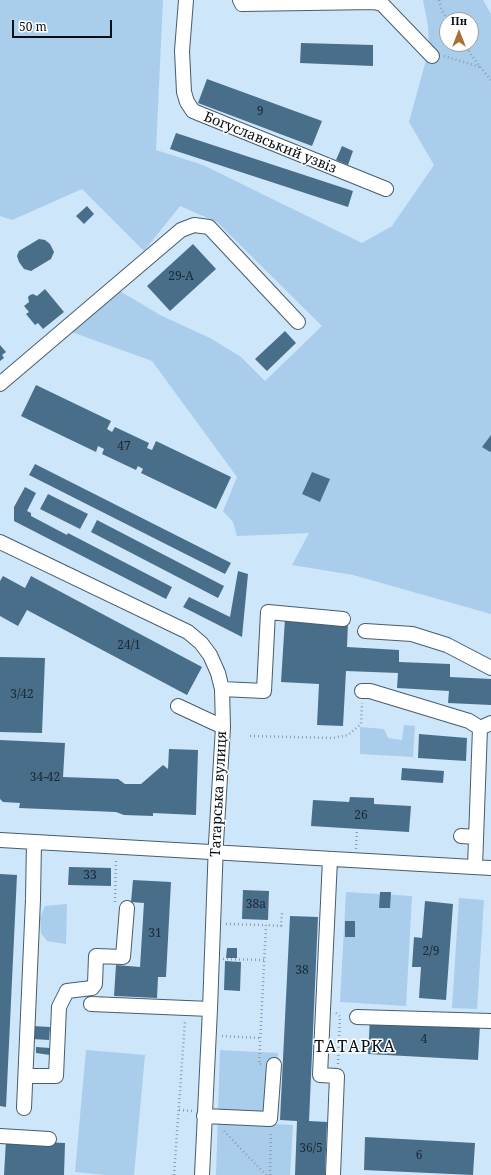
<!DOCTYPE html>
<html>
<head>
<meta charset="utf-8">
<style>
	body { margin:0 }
	#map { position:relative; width:491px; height:1175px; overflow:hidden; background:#cde6fa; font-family:"Noto Serif",serif }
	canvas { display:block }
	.north { position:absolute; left:439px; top:12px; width:40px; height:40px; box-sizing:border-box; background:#fff; border:1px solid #9c9fa2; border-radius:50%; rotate:0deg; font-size:11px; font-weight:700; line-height:16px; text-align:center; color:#070f16 }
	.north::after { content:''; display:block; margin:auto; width:14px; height:18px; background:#ac6f33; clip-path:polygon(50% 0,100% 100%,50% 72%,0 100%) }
	.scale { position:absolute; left:12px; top:20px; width:100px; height:18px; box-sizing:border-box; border:2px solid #070f16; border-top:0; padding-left:5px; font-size:12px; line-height:14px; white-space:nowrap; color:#070f16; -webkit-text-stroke:3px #fff; paint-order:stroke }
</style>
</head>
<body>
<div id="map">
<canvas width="491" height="1175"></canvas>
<div class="north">Пн</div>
<div class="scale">50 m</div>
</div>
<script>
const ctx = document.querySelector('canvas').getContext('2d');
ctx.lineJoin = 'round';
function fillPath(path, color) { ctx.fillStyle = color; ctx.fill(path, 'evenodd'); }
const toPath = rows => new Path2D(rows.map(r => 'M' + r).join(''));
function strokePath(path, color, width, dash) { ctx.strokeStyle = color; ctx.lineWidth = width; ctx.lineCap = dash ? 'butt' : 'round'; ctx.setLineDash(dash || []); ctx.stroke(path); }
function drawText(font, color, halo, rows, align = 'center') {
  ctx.font = font + ' "Noto Serif",serif'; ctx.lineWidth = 3; ctx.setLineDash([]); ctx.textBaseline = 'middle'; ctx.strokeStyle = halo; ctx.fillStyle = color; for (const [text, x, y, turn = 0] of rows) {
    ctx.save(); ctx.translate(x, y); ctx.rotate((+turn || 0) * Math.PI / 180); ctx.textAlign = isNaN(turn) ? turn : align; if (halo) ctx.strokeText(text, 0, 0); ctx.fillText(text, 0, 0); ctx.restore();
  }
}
fillPath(toPath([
	[0,0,163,0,156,150,203,165,362,243,392,226,434,165,409,122,429,49,428,26,423,0,483,0,491,14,491,614,353,575,292,565,309,533,237,536,233,522,223,511,237,477,152,361,69,331,118,290,160,315,210,338,241,357,265,381,322,326,217,222,180,206,144,251,82,189,12,220,0,216],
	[447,20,471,20,471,44,447,44],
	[404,725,415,726,413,757,360,754,360,727,384,729,388,738,402,740],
	[346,892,412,896,406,1006,340,1002],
	[459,898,484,900,477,1009,452,1008],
	[67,904,66,944,47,941,41,933,40,918,45,906],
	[86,1050,145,1055,134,1175,105,1175,75,1172],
	[220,1050,278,1053,275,1124,293,1125,290,1175,216,1175]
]), '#a9cdea');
fillPath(toPath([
	[301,43,373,45,373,66,300,63],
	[207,79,322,121,312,146,198,103],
	[176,133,353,191,348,207,170,149],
	[342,146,353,151,348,165,336,160],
	[87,206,94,214,84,224,76,216],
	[39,239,45,240,50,244,54,252,51,259,31,271,24,269,19,262,17,256,19,251],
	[193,244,216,269,170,311,147,286],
	[45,289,64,312,43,329,38,323,35,325,26,314,29,312,24,306,29,302,28,297,30,295,33,294,37,296],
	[285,331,296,343,267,371,255,359],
	[0,345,6,352,2,355,4,358,0,361],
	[36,385,111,421,107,429,112,432,115,427,149,443,147,448,152,450,156,441,231,477,216,509,141,473,143,469,138,466,136,470,102,454,104,449,98,446,96,452,21,416],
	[491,435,491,451,490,452,482,447],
	[35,464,231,563,225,574,29,475],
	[312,472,330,479,320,502,302,494],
	[25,487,36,493,27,511,31,513,31,516,67,535,68,533,172,587,166,599,14,521,14,507],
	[48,494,88,514,80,529,40,509],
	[97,520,224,586,218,598,91,532],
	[238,571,248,574,242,637,183,607,189,597,230,617],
	[3,576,25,588,31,576,202,667,187,695,27,610,18,626,0,616,0,581],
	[285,619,348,622,347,647,399,650,399,662,450,664,450,677,491,679,491,705,448,703,449,691,397,688,398,673,346,671,343,726,317,725,319,684,281,682],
	[0,657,45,658,42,733,0,732],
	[419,734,467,738,466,761,418,758],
	[0,740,65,743,63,777,118,779,125,784,141,784,163,765,168,769,169,749,198,750,196,815,153,813,153,816,124,815,116,812,19,808,20,803,3,802,0,799],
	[402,768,444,771,443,783,401,780],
	[350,797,374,798,374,804,411,806,409,832,311,826,313,800,349,802],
	[69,867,111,868,111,886,68,885],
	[0,874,17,875,6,1107,0,1106],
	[133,880,171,882,166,977,158,977,157,998,114,996,116,965,140,967,144,903,131,902],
	[243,890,269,891,268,920,242,919],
	[380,892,391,892,390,908,379,908],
	[425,901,453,904,446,1000,419,998,421,967,412,967,414,937,422,938],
	[290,916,318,917,309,1121,327,1122,325,1175,295,1175,297,1121,280,1120],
	[345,921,355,921,355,937,345,937],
	[227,948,237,948,237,958,226,958],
	[225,961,241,962,240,991,224,990],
	[370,1019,480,1025,478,1060,368,1054],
	[33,1026,50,1027,49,1040,32,1039],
	[36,1047,50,1048,50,1055,36,1053],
	[365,1137,475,1143,473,1175,364,1170],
	[6,1140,65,1143,64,1175,4,1175]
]), '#496e8a');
const minor = toPath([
	[186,0,182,51,184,92,187,102,193,111,386,189],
	[240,0,242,4,374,2,382,4,432,56],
	[0,384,181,230,194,225,209,227,298,322],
	[0,542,188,632,201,643,210,655,218,673,222,689,223,727,216,843,210,1009,202,1175],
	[365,631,412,634,447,645,491,668],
	[222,689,264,691,268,612,343,619],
	[362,691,370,691,469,721,480,728],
	[178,706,223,727],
	[480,728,491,723],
	[461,836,476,837],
	[0,840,491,868],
	[330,859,320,1075,337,1076,333,1175],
	[475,867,480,728],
	[91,1004,210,1009],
	[357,1017,491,1021],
	[26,1076,56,1076,59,1007,67,991,92,988,95,984,96,956,123,957,127,908],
	[24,1108,33,899,34,842],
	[204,1116,270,1119,274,1065],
	[0,1136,49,1139]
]);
strokePath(minor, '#475d6e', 16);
strokePath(toPath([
	[439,0,442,11,448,20],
	[464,44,480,67,491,80],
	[444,56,480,67],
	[250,736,333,738,348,735,361,724,362,703],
	[356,849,357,829],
	[115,902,116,860],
	[226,924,266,925],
	[223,959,264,960],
	[336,1013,340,1016,338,1064],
	[222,1036,259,1038],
	[261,1064,259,1064,266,925,281,926,282,912],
	[179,1110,192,1111],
	[224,1131,266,1175],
	[174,1175,185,1021],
	[270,1175,271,1131]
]), '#8c9faf', 2.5, [1, 3]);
strokePath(minor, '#fff', 14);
drawText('12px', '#182733', null, [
	["9",260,112],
	["29-А",181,277],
	["47",124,447],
	["24/1",129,646],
	["3/42",22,695],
	["34-42",45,778],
	["26",361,816],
	["33",90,876],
	["38а",256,905],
	["31",155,934],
	["2/9",431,952],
	["38",302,971],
	["4",424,1040],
	["36/5",311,1149],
	["6",419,1156]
]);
drawText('14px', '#070f16', '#fff', [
	["Богуславський узвіз",270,143,22],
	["Татарська вулиця",219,794,-87]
]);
ctx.letterSpacing = '1px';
drawText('16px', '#070f16', '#fff', [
	["ТАТАРКА",355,1047]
]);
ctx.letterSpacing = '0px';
</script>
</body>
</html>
